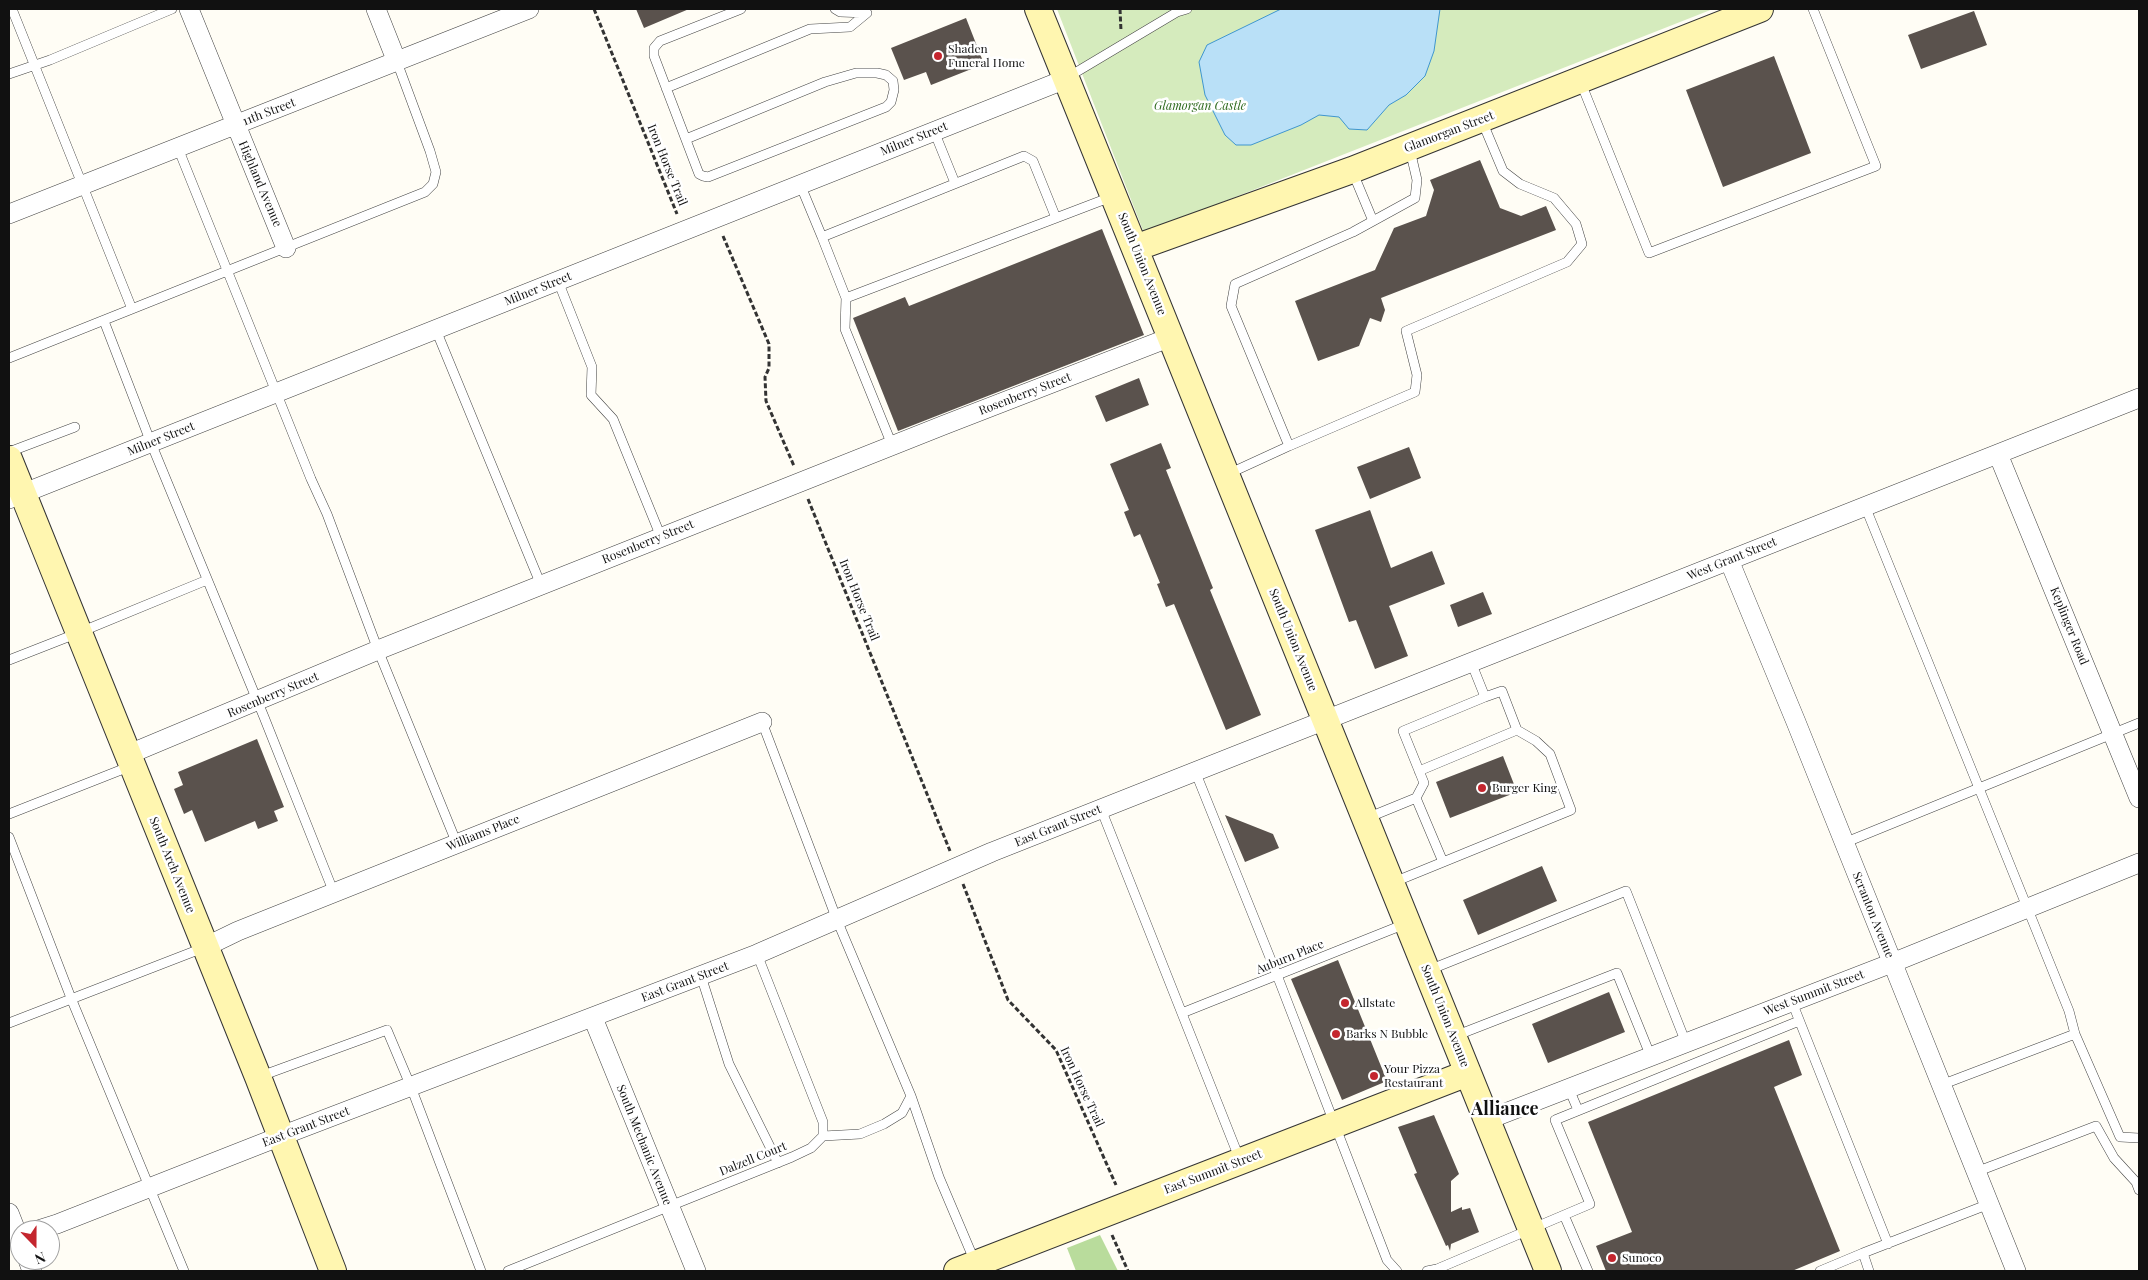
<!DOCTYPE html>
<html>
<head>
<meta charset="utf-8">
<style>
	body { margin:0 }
	#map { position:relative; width:2148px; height:1280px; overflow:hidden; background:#fffdf5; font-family:"Playfair Display",serif }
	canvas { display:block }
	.frame { position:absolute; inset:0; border:10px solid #111; pointer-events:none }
	.north { position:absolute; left:10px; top:1220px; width:50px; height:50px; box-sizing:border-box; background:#fff; border:1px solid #a0a0a0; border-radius:50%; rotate:158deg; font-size:14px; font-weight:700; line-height:20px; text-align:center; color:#111 }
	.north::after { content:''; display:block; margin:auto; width:18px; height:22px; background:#c4262e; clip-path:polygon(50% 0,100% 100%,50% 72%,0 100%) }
</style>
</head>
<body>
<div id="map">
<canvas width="2148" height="1280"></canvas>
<div class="frame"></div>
<div class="north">N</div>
</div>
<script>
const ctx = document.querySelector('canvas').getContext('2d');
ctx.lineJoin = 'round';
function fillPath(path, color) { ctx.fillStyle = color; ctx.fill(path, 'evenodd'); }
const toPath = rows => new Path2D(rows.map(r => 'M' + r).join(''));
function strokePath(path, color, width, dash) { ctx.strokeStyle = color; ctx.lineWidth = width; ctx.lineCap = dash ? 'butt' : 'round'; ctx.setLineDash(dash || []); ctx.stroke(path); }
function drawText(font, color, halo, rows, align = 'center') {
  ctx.font = font + ' "Playfair Display",serif'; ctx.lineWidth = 5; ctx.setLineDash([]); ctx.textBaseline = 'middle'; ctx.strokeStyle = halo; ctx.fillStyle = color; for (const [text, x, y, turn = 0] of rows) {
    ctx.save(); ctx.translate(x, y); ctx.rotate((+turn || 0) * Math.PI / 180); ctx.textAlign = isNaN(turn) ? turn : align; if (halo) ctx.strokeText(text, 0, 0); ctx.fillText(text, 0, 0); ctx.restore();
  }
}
fillPath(toPath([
	[1057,9,1713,9,1144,233]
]), '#d5ebbd');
fillPath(toPath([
	[1100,1235,1118,1271,1076,1271,1067,1248]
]), '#b9dc9c');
const water = toPath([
	[1281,9,1440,9,1434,51,1425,76,1406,95,1389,105,1367,130,1349,129,1339,117,1319,115,1301,125,1251,145,1236,145,1225,135,1205,95,1199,62,1207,45,1281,9]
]);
fillPath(water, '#b9e0f7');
strokePath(water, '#3f96cf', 1);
fillPath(toPath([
	[636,9,689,9,644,28],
	[1974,11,1987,45,1921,69,1908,35],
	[966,18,984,64,931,85,926,72,904,80,891,48],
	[1774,56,1811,153,1723,187,1686,90],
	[1480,160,1500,208,1521,216,1546,206,1556,230,1381,298,1385,310,1381,322,1370,318,1359,346,1318,361,1295,301,1375,270,1394,228,1426,216,1434,190,1430,180],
	[1102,229,1144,335,898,431,853,318,905,297,909,306],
	[1139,378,1149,405,1106,422,1095,396],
	[1161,443,1171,468,1166,470,1213,588,1210,590,1261,715,1226,730,1174,604,1166,607,1157,584,1160,583,1140,534,1134,537,1124,512,1129,510,1110,464],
	[1409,447,1421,478,1370,499,1357,467],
	[1370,510,1391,568,1432,551,1445,584,1389,606,1408,656,1375,669,1356,620,1349,622,1315,530],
	[1483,592,1492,614,1458,627,1450,605],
	[257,739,284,807,274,811,278,821,258,829,255,821,205,842,192,810,184,814,174,789,183,785,178,772],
	[1503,756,1517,792,1450,818,1436,782],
	[1225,815,1273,834,1279,848,1245,862],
	[1542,866,1557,901,1478,935,1463,900],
	[1338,960,1387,1081,1342,1100,1291,979],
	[1609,992,1625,1032,1548,1063,1532,1024],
	[1789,1040,1802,1075,1774,1087,1840,1251,1792,1271,1606,1271,1596,1246,1632,1232,1588,1122],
	[1434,1115,1459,1174,1451,1181,1451,1212,1462,1207,1462,1210,1470,1208,1479,1232,1451,1244,1450,1251,1448,1245,1446,1246,1414,1174,1417,1173,1398,1127]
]), '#5a524d');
const lane = toPath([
	[12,9,132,309],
	[9,74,50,60,172,9],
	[1068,77,1177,12,1187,9],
	[1581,83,1649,253,1876,166,1813,9],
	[666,88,810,29,850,27,867,13,840,12,835,9],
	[934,131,955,183],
	[686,139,825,82,856,73,877,73,886,75,893,81,894,90,891,102,886,107,708,177,703,176,699,174,654,56,654,48,660,41,741,9],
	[178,148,311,479,327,514,378,650,457,844],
	[1353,173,1373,221],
	[800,184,822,237],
	[1056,218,1033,161,1024,156,822,237,846,298,1111,197],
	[558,281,592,367,591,395,613,419,661,537],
	[846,298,845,329,892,445],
	[104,321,151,443,264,717,334,893],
	[436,330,541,585],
	[9,358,425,192,433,184,436,172,430,151,397,62],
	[1289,446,1415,392,1417,375,1406,331,1567,262,1582,244,1576,224,1554,198,1520,184,1503,171,1482,121],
	[9,452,75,427],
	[1228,474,1289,446,1231,306,1235,284,1353,232,1415,198,1417,180,1410,150],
	[1865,506,2069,1011,2075,1034,1941,1085],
	[9,660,78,633,207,580],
	[762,722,837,920,911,1096,939,1177,975,1262],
	[1195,771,1277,975,1387,1260,1397,1271],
	[1419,771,1517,730],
	[1416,798,1443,862],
	[1101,809,1240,1160],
	[9,814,131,766],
	[1367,818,1416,798,1424,783,1403,731,1485,697,1471,662],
	[9,837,71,998,184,1271],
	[1844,843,2139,723],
	[1394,882,1571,810,1550,754,1536,741,1517,730,1502,691,1485,697],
	[1429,970,1626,891,1686,1043],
	[701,976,729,1064,778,1163],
	[1792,1002,1888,1244],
	[1182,1013,1405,924],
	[9,1023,203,948],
	[2075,1034,2120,1137,2139,1138],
	[1455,1036,1617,973,1651,1057],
	[261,1076,387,1030,411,1087,481,1271],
	[1569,1089,1578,1110],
	[823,1136,860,1134,884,1124,902,1113,911,1096],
	[1976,1172,2096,1126,2114,1158,2136,1182,2139,1190],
	[1564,1215,1588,1271],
	[1863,1253,1989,1204],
	[508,1271,792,1157,811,1148,823,1136,823,1122,757,954],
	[1427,1271,1437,1269,1590,1204,1555,1120,1799,1021],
	[1820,1271,1863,1253,1869,1271]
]);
const street = toPath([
	[189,9,286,248],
	[376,9,397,62],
	[9,214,529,9],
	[1998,454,2139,798],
	[9,499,1066,79],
	[1729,560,1796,722,2016,1271],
	[127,755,378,650,944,425,1171,337],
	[205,947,238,931,762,722],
	[593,1018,696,1271],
	[1487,1120,1892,963,2139,863],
	[9,1213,20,1241],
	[38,1230,57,1224,281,1136,757,954,992,852,2139,398],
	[28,1260,32,1271]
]);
const secondary = toPath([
	[1038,9,1548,1271],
	[1135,248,1352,170,1760,9],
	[9,459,258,1077,333,1271],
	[957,1271,1468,1073]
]);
strokePath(lane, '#444', 10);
strokePath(street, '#444', 20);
strokePath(secondary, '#333', 28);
strokePath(toPath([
	[594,9,677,214],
	[1120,9,1121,31],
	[723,236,769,344,769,368,765,377,766,401,794,466],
	[808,499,950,851],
	[963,884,1008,1000,1056,1050,1116,1185],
	[1112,1235,1128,1271]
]), '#333', 3, [5, 2.5]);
strokePath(lane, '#fff', 9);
strokePath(street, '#fff', 19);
strokePath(secondary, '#fff6b0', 26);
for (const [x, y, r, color] of [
	[938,56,5,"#c4262e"],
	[1482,788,5,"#c4262e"],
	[1345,1003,5,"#c4262e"],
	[1336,1034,5,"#c4262e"],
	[1374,1076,5,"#c4262e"],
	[1612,1258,5,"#c4262e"]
]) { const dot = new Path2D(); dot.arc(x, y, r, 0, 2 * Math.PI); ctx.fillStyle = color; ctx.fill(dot); strokePath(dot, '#fff', 2); }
drawText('12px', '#111', '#fff', [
	["Shaden",948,49],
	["Funeral Home",948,63],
	["Burger King",1492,788],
	["Allstate",1355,1003],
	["Barks N Bubble",1346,1034],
	["Your Pizza",1384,1069],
	["Restaurant",1384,1083],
	["Sunoco",1622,1258]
], 'left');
drawText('italic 12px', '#2f6b1f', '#fff', [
	["Glamorgan Castle",1200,106]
]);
drawText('12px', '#111', '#fff', [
	["11th Street",269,112,-21],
	["Glamorgan Street",1449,132,-21],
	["Milner Street",914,139,-22],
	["Iron Horse Trail",667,165,68],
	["Highland Avenue",260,184,67],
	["South Union Avenue",1142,264,68],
	["Milner Street",538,289,-22],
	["Rosenberry Street",1025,394,-21],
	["Milner Street",161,439,-22],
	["Rosenberry Street",648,542,-22],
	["West Grant Street",1732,559,-22],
	["Iron Horse Trail",859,600,68],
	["Keplinger Road",2069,626,68],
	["South Union Avenue",1293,640,68],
	["Rosenberry Street",273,695,-23],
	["East Grant Street",1058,826,-22],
	["Williams Place",483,833,-22],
	["South Arch Avenue",172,865,68],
	["Scranton Avenue",1873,915,68],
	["Auburn Place",1290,957,-22],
	["East Grant Street",685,982,-21],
	["West Summit Street",1814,993,-21],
	["South Union Avenue",1445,1016,68],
	["Iron Horse Trail",1082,1087,65],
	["East Grant Street",306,1127,-21],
	["South Mechanic Avenue",644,1145,68],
	["Dalzell Court",753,1159,-22],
	["East Summit Street",1213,1172,-21]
]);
drawText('bold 18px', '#111', '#fff', [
	["Alliance",1505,1109]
]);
</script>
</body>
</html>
